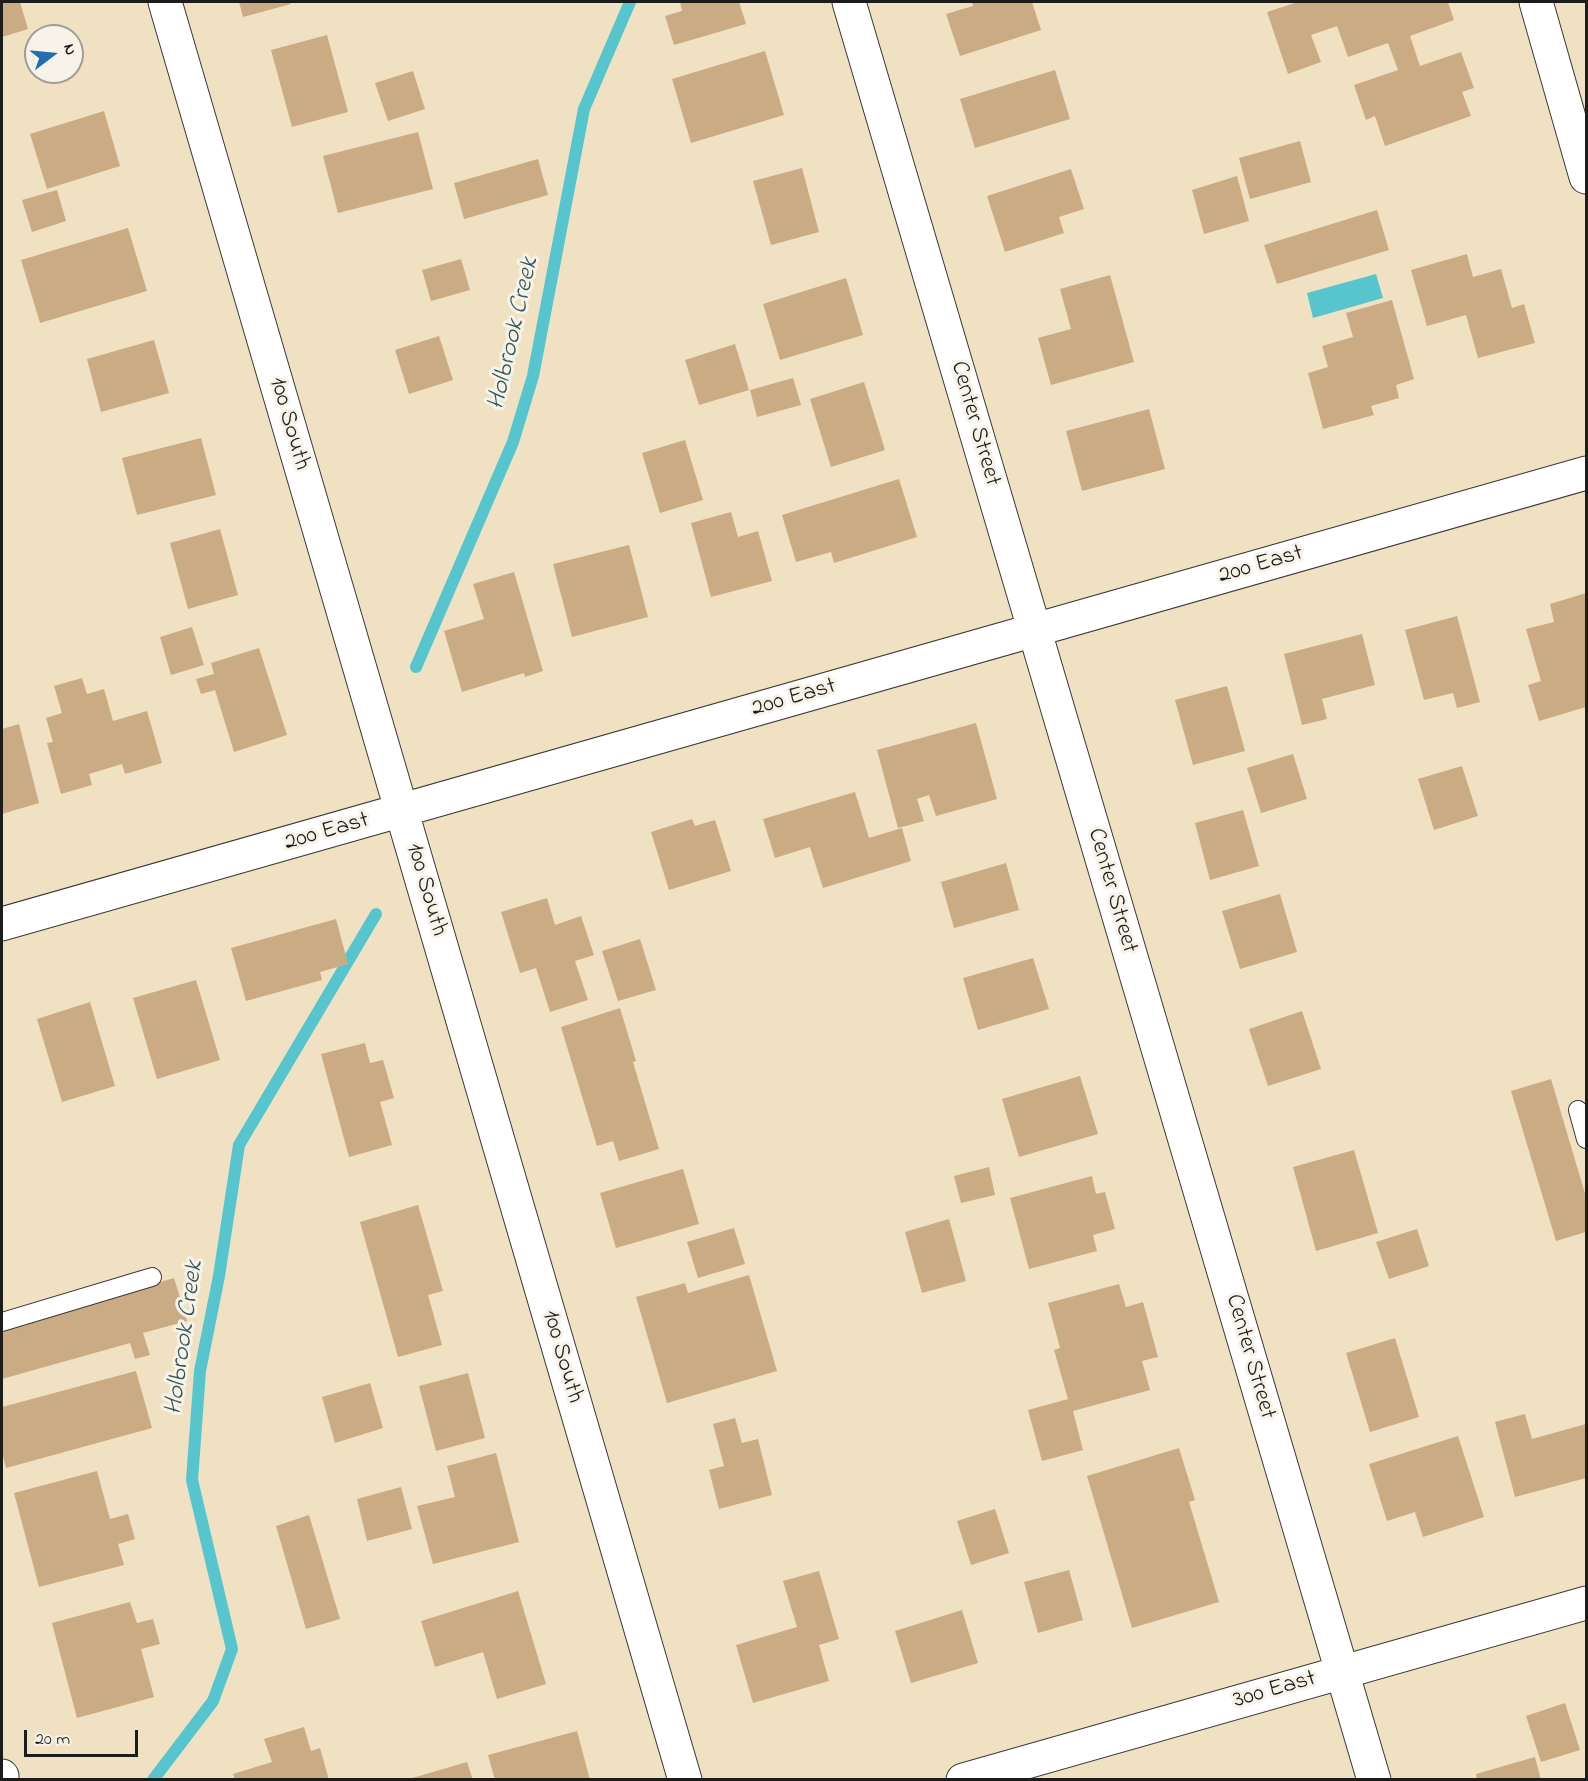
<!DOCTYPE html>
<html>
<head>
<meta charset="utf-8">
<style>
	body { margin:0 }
	#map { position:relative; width:1588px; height:1781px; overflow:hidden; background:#f0e1c3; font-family:"Indie Flower",sans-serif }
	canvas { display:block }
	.frame { position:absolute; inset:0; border:3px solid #1c1c1c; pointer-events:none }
	.north { position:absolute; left:24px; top:24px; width:60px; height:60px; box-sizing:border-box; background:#f7f3e8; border:2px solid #9f9d96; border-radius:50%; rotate:74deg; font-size:16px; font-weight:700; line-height:24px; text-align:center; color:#1c1c1c }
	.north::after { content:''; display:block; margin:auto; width:21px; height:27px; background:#1f6fb2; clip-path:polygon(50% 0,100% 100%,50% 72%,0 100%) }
	.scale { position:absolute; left:24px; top:1730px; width:114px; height:27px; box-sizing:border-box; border:3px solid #1c1c1c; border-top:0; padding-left:8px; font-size:18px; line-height:21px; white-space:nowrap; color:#1c1c1c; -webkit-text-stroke:4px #f7f3e8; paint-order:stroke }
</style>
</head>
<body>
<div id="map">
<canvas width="1588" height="1781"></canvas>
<div class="frame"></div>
<div class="north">N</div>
<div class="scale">20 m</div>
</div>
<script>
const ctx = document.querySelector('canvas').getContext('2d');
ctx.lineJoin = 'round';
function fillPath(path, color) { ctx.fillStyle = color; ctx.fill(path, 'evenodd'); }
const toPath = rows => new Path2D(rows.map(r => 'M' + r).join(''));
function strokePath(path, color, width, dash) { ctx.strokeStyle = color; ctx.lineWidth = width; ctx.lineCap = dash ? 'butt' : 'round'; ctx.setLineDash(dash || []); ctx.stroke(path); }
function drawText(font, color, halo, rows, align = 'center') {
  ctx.font = font + ' "Indie Flower",sans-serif'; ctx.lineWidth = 6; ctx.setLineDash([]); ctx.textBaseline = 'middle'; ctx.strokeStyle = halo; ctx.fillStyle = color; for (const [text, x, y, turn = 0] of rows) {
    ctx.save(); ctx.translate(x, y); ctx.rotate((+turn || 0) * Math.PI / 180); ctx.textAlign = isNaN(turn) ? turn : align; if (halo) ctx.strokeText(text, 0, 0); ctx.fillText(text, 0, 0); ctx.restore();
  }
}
fillPath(toPath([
	[1376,274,1383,298,1313,318,1307,293]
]), '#57c5ce');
strokePath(toPath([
	[416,667,513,442,533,376,584,109,630,2],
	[153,1780,213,1701,232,1649,192,1480,200,1371,219,1276,239,1145,376,914]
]), '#57c5ce', 12);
fillPath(toPath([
	[6,2,20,2,28,29,2,37,2,3],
	[239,2,290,2,291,4,243,17],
	[680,2,739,2,746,24,674,45,665,16,682,11],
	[972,2,1032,2,1041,30,960,56,946,14,973,6],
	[1298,2,1448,2,1454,20,1410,36,1420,66,1461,52,1474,88,1462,92,1471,116,1385,146,1375,116,1366,120,1354,85,1398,70,1388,43,1348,57,1337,26,1311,35,1321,62,1288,74,1267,12],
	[327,35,348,112,292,127,271,50],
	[765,51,784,115,691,143,672,79],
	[1055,70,1070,119,975,148,960,99],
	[413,71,425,109,388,121,375,83],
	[104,111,120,166,47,189,30,134],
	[418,132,433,189,338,213,323,156],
	[1300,141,1311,182,1250,199,1239,158],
	[538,159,548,195,464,219,454,183],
	[802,168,819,232,771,245,753,181],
	[1071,169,1084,209,1059,217,1064,233,1005,252,987,196],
	[1237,176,1249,221,1204,234,1192,190],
	[57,190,66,221,32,232,22,200],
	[1377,210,1389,250,1277,284,1264,245],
	[128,228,147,291,40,323,21,260],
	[1467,254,1473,277,1501,269,1512,308,1524,304,1535,343,1478,358,1466,315,1427,326,1411,270],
	[461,259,470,290,431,301,422,270],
	[1110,275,1134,362,1051,385,1038,338,1071,329,1060,289],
	[846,278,863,335,780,360,763,304],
	[1392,300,1414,379,1396,385,1399,398,1371,406,1374,415,1323,429,1308,373,1328,367,1322,346,1353,337,1346,313],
	[439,336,453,380,409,394,395,350],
	[154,340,169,393,101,412,87,359],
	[735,344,749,390,699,405,685,360],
	[793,378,801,405,757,417,750,390],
	[864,382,885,450,831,467,810,399],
	[1149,409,1165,469,1082,491,1066,431],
	[201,438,216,495,137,515,122,458],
	[685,440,703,500,660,513,642,453],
	[899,479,917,537,834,563,831,552,796,562,782,515],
	[731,512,738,537,758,531,772,581,711,597,691,523],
	[220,529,238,595,188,609,170,543],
	[629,545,648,617,572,637,553,564],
	[514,572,543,671,525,677,524,673,462,692,444,631,484,619,473,584],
	[1586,593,1586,707,1539,721,1528,685,1541,681,1526,629,1554,622,1550,604],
	[1457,616,1480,702,1457,708,1453,693,1424,700,1405,630],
	[192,627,204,665,171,675,160,637],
	[1362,634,1375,685,1322,699,1327,719,1302,725,1284,654],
	[259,648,287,735,234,752,215,690,201,694,196,679,214,674,211,663],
	[82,678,87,694,104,689,113,721,147,711,162,763,125,774,122,764,89,774,92,785,61,794,47,743,53,742,46,718,62,713,54,686],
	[1227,686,1245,751,1193,765,1175,700],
	[976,723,997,799,936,816,929,795,917,799,924,821,898,828,877,750],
	[19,724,39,803,2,814,2,729],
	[1293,754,1307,799,1261,813,1247,768],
	[1462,766,1478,816,1434,830,1418,779],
	[855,792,869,838,902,828,911,861,823,888,810,847,775,858,763,819],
	[1243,810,1259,866,1210,880,1195,823],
	[692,819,695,826,715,820,731,871,669,890,651,832],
	[1006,863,1019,910,954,928,941,882],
	[1280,894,1297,952,1240,969,1222,911],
	[547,898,555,925,581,916,594,955,575,961,588,1000,550,1012,536,968,520,973,501,912],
	[336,919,348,964,320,972,322,980,246,1001,231,948],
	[640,939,656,990,618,1001,602,951],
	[1033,958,1049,1009,978,1030,963,978],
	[196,980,220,1060,157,1079,133,998],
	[90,1002,115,1086,62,1102,37,1019],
	[620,1008,636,1061,633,1062,659,1149,619,1161,613,1141,597,1146,561,1027],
	[1302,1011,1321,1069,1268,1086,1249,1029],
	[365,1043,370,1063,383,1060,394,1098,380,1102,392,1145,349,1157,321,1054],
	[1080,1076,1098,1134,1019,1157,1002,1099],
	[1551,1079,1586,1197,1586,1232,1556,1241,1511,1091],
	[1354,1150,1378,1233,1316,1251,1293,1167],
	[989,1167,995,1195,961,1203,954,1176],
	[683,1169,699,1224,616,1248,600,1193],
	[1092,1176,1096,1194,1105,1192,1115,1229,1093,1235,1097,1251,1029,1269,1010,1198],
	[418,1205,443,1291,428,1295,442,1345,398,1357,360,1222],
	[949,1219,966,1281,922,1293,905,1232],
	[734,1228,745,1264,698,1278,687,1242],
	[1417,1229,1429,1266,1389,1279,1376,1242],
	[749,1275,777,1371,667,1403,636,1297,685,1283,688,1293],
	[174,1278,187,1321,143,1333,150,1355,135,1359,130,1343,2,1379,2,1327],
	[1119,1284,1126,1307,1143,1302,1158,1357,1142,1361,1150,1390,1073,1411,1083,1450,1042,1461,1028,1410,1068,1399,1054,1350,1060,1348,1048,1303],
	[1395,1338,1419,1417,1370,1432,1346,1353],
	[136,1371,152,1428,6,1468,2,1452,2,1407],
	[468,1373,485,1438,436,1451,419,1386],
	[370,1383,383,1428,335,1443,322,1397],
	[1525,1414,1532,1439,1586,1424,1586,1478,1515,1497,1495,1422],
	[735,1418,742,1443,758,1439,772,1495,719,1509,709,1470,724,1466,713,1424],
	[1458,1436,1484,1517,1423,1537,1415,1512,1387,1521,1369,1464],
	[1179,1448,1195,1500,1189,1502,1219,1602,1132,1628,1087,1476],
	[496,1453,519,1542,433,1564,417,1506,455,1497,447,1466],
	[97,1471,110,1519,128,1514,135,1539,118,1544,124,1565,39,1587,14,1493],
	[401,1487,412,1529,367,1541,357,1499],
	[995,1509,1009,1553,971,1565,957,1521],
	[309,1515,340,1619,306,1629,276,1526],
	[1069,1570,1083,1620,1038,1633,1024,1582],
	[819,1571,839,1639,819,1645,829,1681,753,1703,736,1645,797,1627,783,1581],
	[518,1591,546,1684,497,1699,483,1652,435,1667,421,1621],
	[130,1602,137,1623,153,1619,160,1644,141,1649,154,1697,77,1718,52,1623],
	[962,1610,978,1663,911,1683,895,1631],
	[1565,1703,1580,1750,1541,1762,1526,1716],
	[304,1727,311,1751,320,1748,329,1780,235,1780,233,1774,272,1762,264,1739],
	[577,1731,590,1780,495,1780,488,1755],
	[1535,1757,1541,1780,1477,1780,1476,1774],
	[467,1762,473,1780,409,1780,409,1779]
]), '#cbab83');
const service = toPath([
	[1578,1110,1586,1139],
	[2,1322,152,1277]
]);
const minor = toPath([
	[165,2,685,1780],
	[849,2,1374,1780],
	[1536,2,1586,177],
	[2,924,1586,473],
	[2,1776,2,1780],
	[963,1780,1586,1603]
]);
strokePath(service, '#3c3a35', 20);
strokePath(minor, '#3c3a35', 35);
strokePath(service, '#fff', 18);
strokePath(minor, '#fff', 33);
drawText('24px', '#1c1c1c', '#f7f3e8', [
	["100 South",288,424,74],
	["Center Street",974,424,74],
	["200 East",1261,566,-16],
	["200 East",794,699,-16],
	["200 East",327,833,-16],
	["100 South",425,890,74],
	["Center Street",1111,891,74],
	["100 South",561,1357,74],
	["Center Street",1249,1357,74],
	["300 East",1275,1691,-16]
]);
drawText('italic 26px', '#31575a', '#f7f3e8', [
	["Holbrook Creek",515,334,-77],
	["Holbrook Creek",186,1338,-82]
]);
</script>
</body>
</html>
